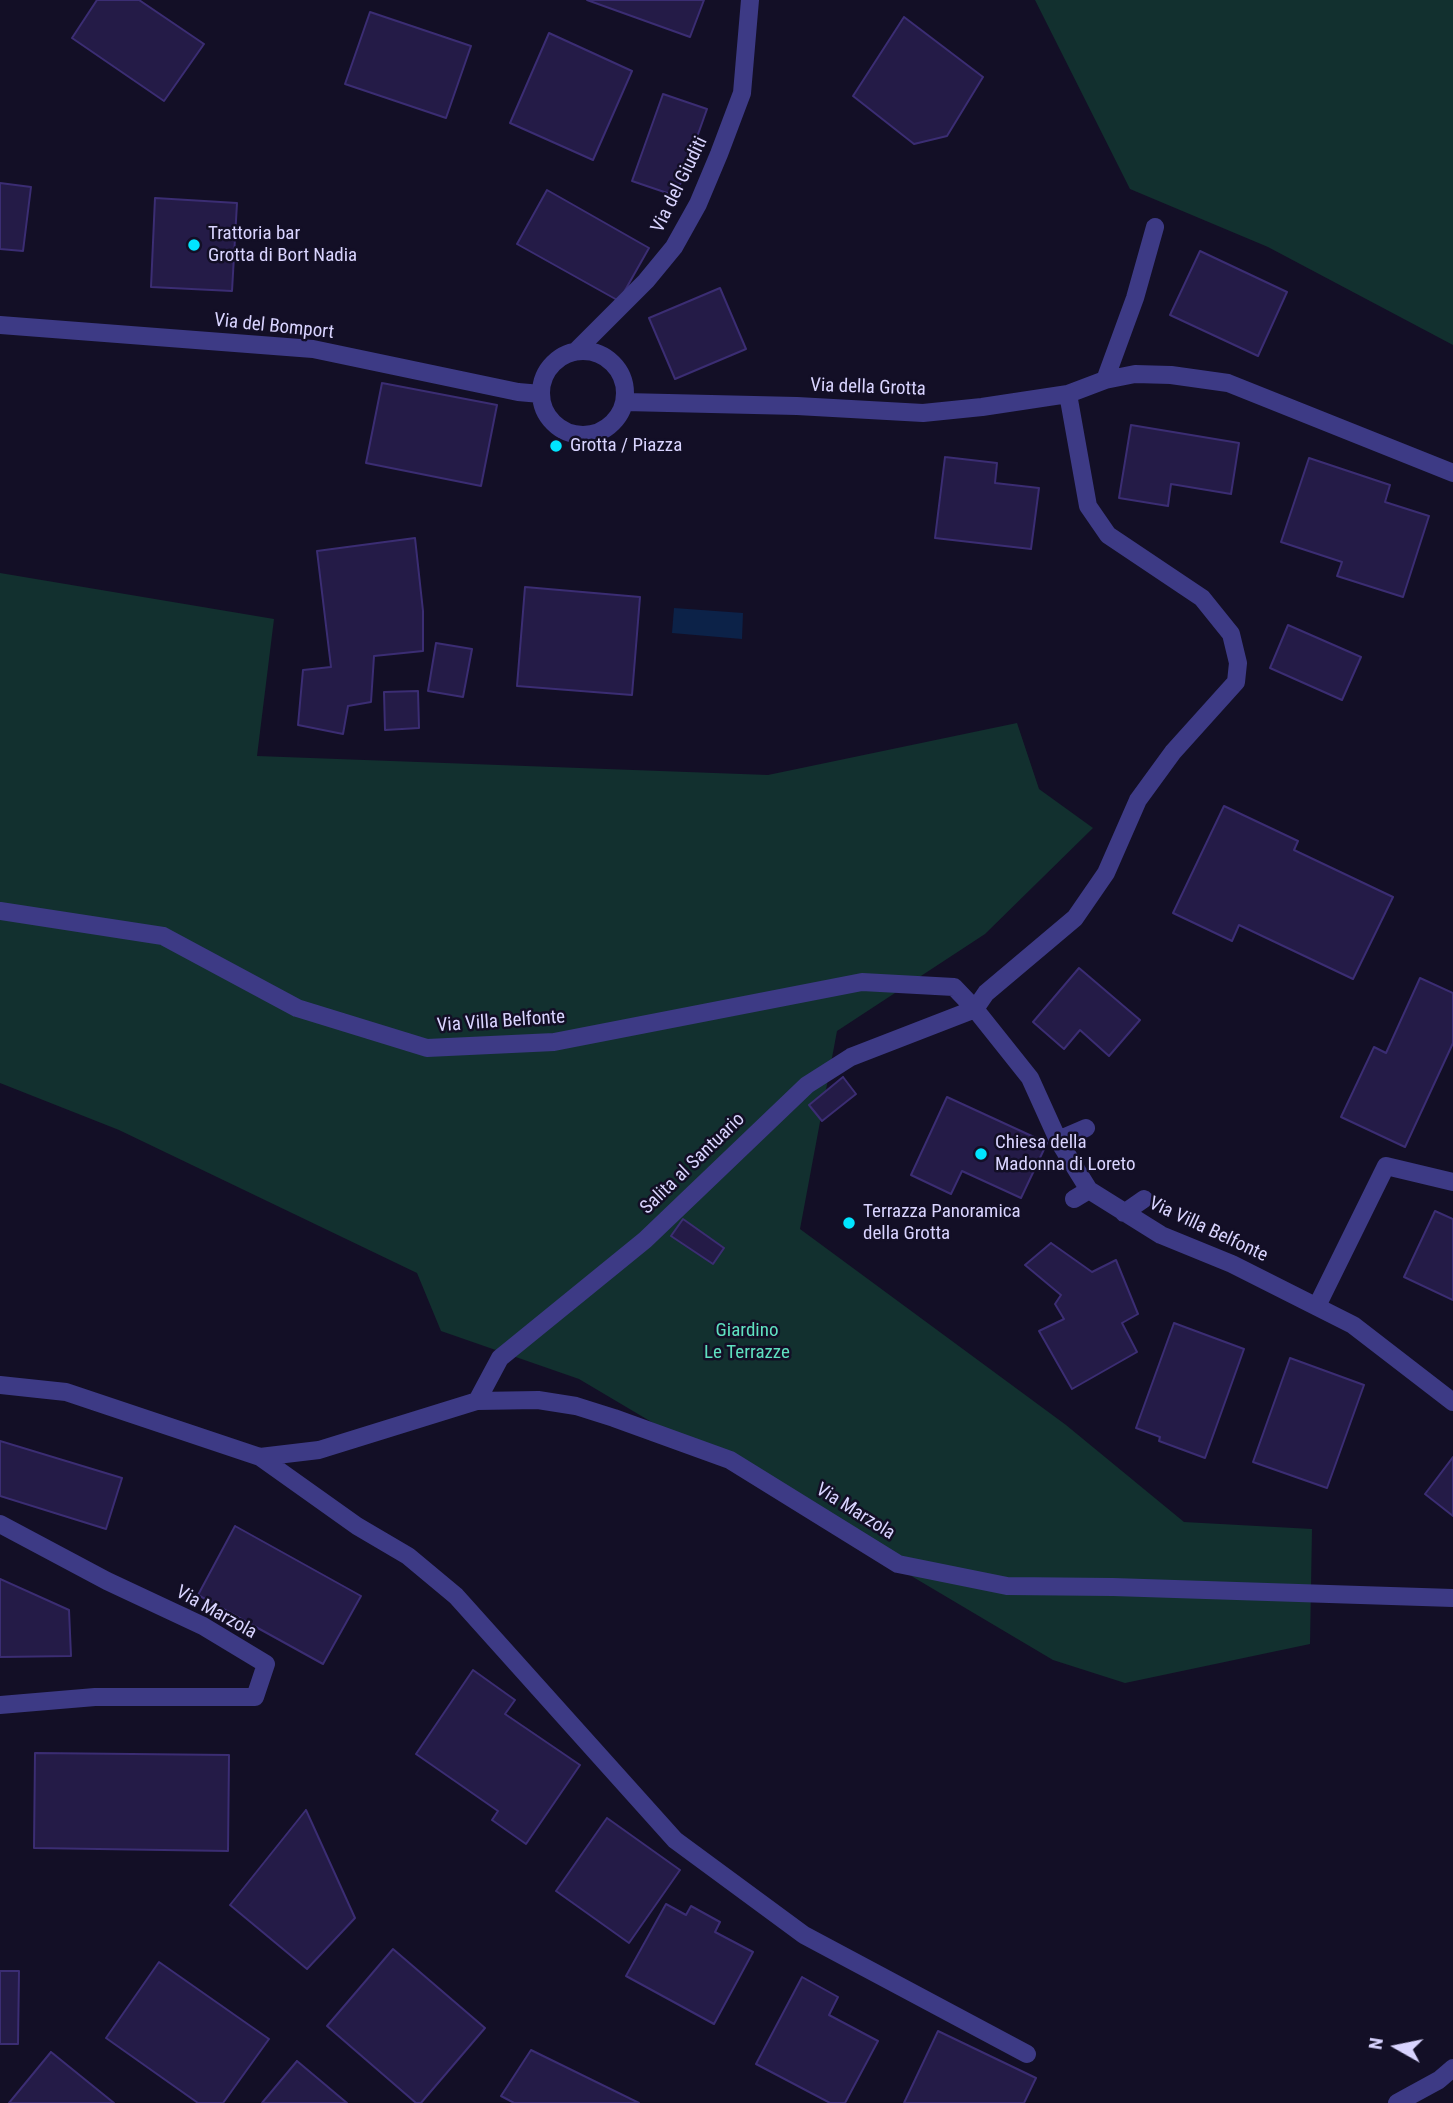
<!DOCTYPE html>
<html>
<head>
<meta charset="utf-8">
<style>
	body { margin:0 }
	#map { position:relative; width:1453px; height:2103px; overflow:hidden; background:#130f26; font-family:"Roboto Condensed",sans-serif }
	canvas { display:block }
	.north { position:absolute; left:1362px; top:2012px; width:70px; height:70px; -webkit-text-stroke:5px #130f26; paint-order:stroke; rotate:279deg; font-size:19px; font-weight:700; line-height:28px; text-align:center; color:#d9d4ff }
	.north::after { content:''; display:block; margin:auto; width:24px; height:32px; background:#d9d4ff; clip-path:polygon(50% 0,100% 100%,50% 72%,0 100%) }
</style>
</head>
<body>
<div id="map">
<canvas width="1453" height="2103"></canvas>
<div class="north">N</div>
</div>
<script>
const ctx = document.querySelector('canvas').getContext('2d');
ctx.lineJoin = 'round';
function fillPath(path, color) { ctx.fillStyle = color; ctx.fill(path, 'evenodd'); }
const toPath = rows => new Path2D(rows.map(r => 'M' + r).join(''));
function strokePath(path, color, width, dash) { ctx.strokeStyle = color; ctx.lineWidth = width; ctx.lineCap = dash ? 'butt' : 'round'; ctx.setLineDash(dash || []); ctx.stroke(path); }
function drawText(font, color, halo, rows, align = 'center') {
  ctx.font = font + ' "Roboto Condensed",sans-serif'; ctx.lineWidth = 5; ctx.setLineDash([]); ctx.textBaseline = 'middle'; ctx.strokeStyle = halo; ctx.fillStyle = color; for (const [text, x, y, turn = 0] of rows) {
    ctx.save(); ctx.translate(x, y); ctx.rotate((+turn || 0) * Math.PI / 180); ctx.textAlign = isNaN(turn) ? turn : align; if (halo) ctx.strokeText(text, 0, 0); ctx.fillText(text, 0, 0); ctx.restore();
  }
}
fillPath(toPath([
	[1035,0,1453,0,1453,345,1268,247,1130,189],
	[0,573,274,619,257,756,768,775,1017,723,1039,789,1093,828,985,934,837,1031,800,1229,1066,1425,1184,1522,1312,1529,1310,1644,1125,1683,1053,1660,579,1379,441,1331,417,1273,119,1130,0,1083]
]), '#12302f');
fillPath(toPath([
	[674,608,743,613,742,639,672,633]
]), '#0c2248');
const building = toPath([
	[97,0,139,0,204,44,164,101,72,38,97,0],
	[587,0,704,0,690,37,587,0],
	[370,12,471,46,446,118,345,84,370,12],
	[904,17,983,77,947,136,914,144,853,96,904,17],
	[549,33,632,71,593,160,510,123,549,33],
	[663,94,707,109,676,196,632,181,663,94],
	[0,183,31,187,23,251,0,249,0,183],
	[547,190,649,248,619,301,517,244,547,190],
	[155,198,237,203,232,291,151,287,155,198],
	[1200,251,1287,292,1258,356,1170,315,1200,251],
	[720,288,746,349,675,379,649,318,720,288],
	[382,383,497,405,481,486,366,463,382,383],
	[1131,425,1239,443,1231,494,1171,484,1168,506,1119,498,1131,425],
	[945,457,997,463,995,483,1039,488,1031,549,935,538,945,457],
	[1309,458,1390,485,1385,502,1429,516,1403,597,1337,576,1342,562,1281,542,1309,458],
	[415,538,423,611,423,651,374,656,371,702,348,706,343,734,298,725,303,670,331,667,317,551,415,538],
	[525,587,640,597,632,695,517,686,525,587],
	[1288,625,1361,657,1342,700,1270,668,1288,625],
	[436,643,472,649,463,697,428,691,436,643],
	[418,691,419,728,385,730,384,692,418,691],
	[1224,806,1298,841,1294,850,1393,897,1353,979,1239,925,1232,941,1173,913,1224,806],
	[1079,968,1140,1020,1109,1056,1080,1030,1064,1049,1033,1022,1079,968],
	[1420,978,1453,993,1453,1043,1405,1147,1341,1117,1374,1047,1386,1053,1420,978],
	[843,1077,856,1094,822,1121,809,1105,843,1077],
	[947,1097,1047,1143,1021,1198,962,1171,951,1194,911,1175,947,1097],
	[1435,1211,1453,1219,1453,1300,1404,1277,1435,1211],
	[683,1219,724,1248,713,1264,671,1236,683,1219],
	[1051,1243,1092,1272,1116,1260,1138,1314,1122,1323,1137,1352,1072,1389,1039,1331,1064,1319,1055,1304,1061,1295,1025,1265,1051,1243],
	[1174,1323,1244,1349,1205,1458,1159,1441,1160,1437,1136,1428,1174,1323],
	[1290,1358,1364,1385,1327,1488,1253,1462,1290,1358],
	[0,1441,122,1478,106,1529,0,1496,0,1441],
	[1453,1457,1453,1516,1425,1494,1453,1457],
	[235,1526,361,1596,323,1664,198,1595,235,1526],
	[0,1579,69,1610,71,1656,0,1657,0,1579],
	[473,1670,515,1700,505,1714,580,1765,526,1844,492,1820,498,1811,416,1754,473,1670],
	[35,1753,229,1755,228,1851,34,1848,35,1753],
	[306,1810,355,1918,307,1969,230,1905,306,1810],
	[607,1818,680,1870,629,1943,556,1891,607,1818],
	[666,1904,686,1915,691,1906,720,1922,715,1932,753,1952,714,2024,626,1976,666,1904],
	[393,1949,485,2028,421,2103,416,2103,327,2026,393,1949],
	[159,1962,269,2039,223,2103,198,2103,106,2038,159,1962],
	[0,1971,19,1971,18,2044,0,2044,0,1971],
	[802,1977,838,1997,829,2015,878,2041,845,2103,830,2103,756,2064,802,1977],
	[938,2031,1036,2078,1024,2103,904,2103,938,2031],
	[531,2050,639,2103,514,2103,501,2096,531,2050],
	[51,2052,114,2103,9,2103,51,2052],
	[297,2061,347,2103,262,2103,297,2061]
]);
fillPath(building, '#241b47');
strokePath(building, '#3b2d73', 2);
strokePath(toPath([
	[0,325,313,349,518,392,541,394],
	'541 393a42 42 0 1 1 84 0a42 42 0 1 1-84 0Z',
	[575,352,646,281,674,247,698,204,719,154,742,93,750,0],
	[1105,380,1135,298,1155,227],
	[1068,394,1088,506,1108,535,1202,598,1231,634,1238,663,1236,682,1173,752,1138,800,1106,873,1075,918,986,993,975,1009,1030,1078,1058,1140,1089,1190,1161,1235,1232,1264,1353,1325,1453,1402],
	[625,402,797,406,923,413,982,407,1068,394,1105,380,1135,374,1171,375,1228,383,1453,473],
	[0,911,163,936,297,1008,427,1048,554,1042,862,982,954,987,975,1009,851,1057,807,1085,645,1240,500,1358,477,1401],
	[1058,1140,1086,1128],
	[1074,1199,1089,1190],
	[1124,1213,1144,1199],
	[1317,1306,1386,1166,1453,1182],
	[0,1385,66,1392,260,1457,319,1450,477,1401,538,1400,576,1406,614,1418,730,1460,898,1564,1007,1586,1113,1587,1453,1598],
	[260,1457,357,1526,408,1556,456,1596,675,1840,804,1935,1027,2054],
	[0,1524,107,1581,203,1626,266,1664,255,1697,95,1697,0,1705],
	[1397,2103,1439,2080,1453,2068]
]), '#3d3a85', 18);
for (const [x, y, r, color] of [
	[194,245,7,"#00e5ff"],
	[556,446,7,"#00e5ff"],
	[981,1154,7,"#00e5ff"],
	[849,1223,7,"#00e5ff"]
]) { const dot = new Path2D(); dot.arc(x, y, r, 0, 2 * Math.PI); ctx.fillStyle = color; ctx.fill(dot); strokePath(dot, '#130f26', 2.5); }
drawText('19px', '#d9d4ff', '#130f26', [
	["Via del Giuditi",680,185,-64],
	["Via del Bomport",274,327,6],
	["Via della Grotta",868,388,2],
	["Via Villa Belfonte",501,1022,-4],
	["Salita al Santuario",693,1164,-44],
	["Via Villa Belfonte",1208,1230,25],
	["Via Marzola",855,1512,32],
	["Via Marzola",216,1613,29]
]);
drawText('19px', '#d9d4ff', '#130f26', [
	["Trattoria bar",208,234],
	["Grotta di Bort Nadia",208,256],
	["Grotta / Piazza",570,446],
	["Chiesa della",995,1143],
	["Madonna di Loreto",995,1165],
	["Terrazza Panoramica",863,1212],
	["della Grotta",863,1234]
], 'left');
drawText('19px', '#5fe0c0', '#130f26', [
	["Giardino",747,1331],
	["Le Terrazze",747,1353]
]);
</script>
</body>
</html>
